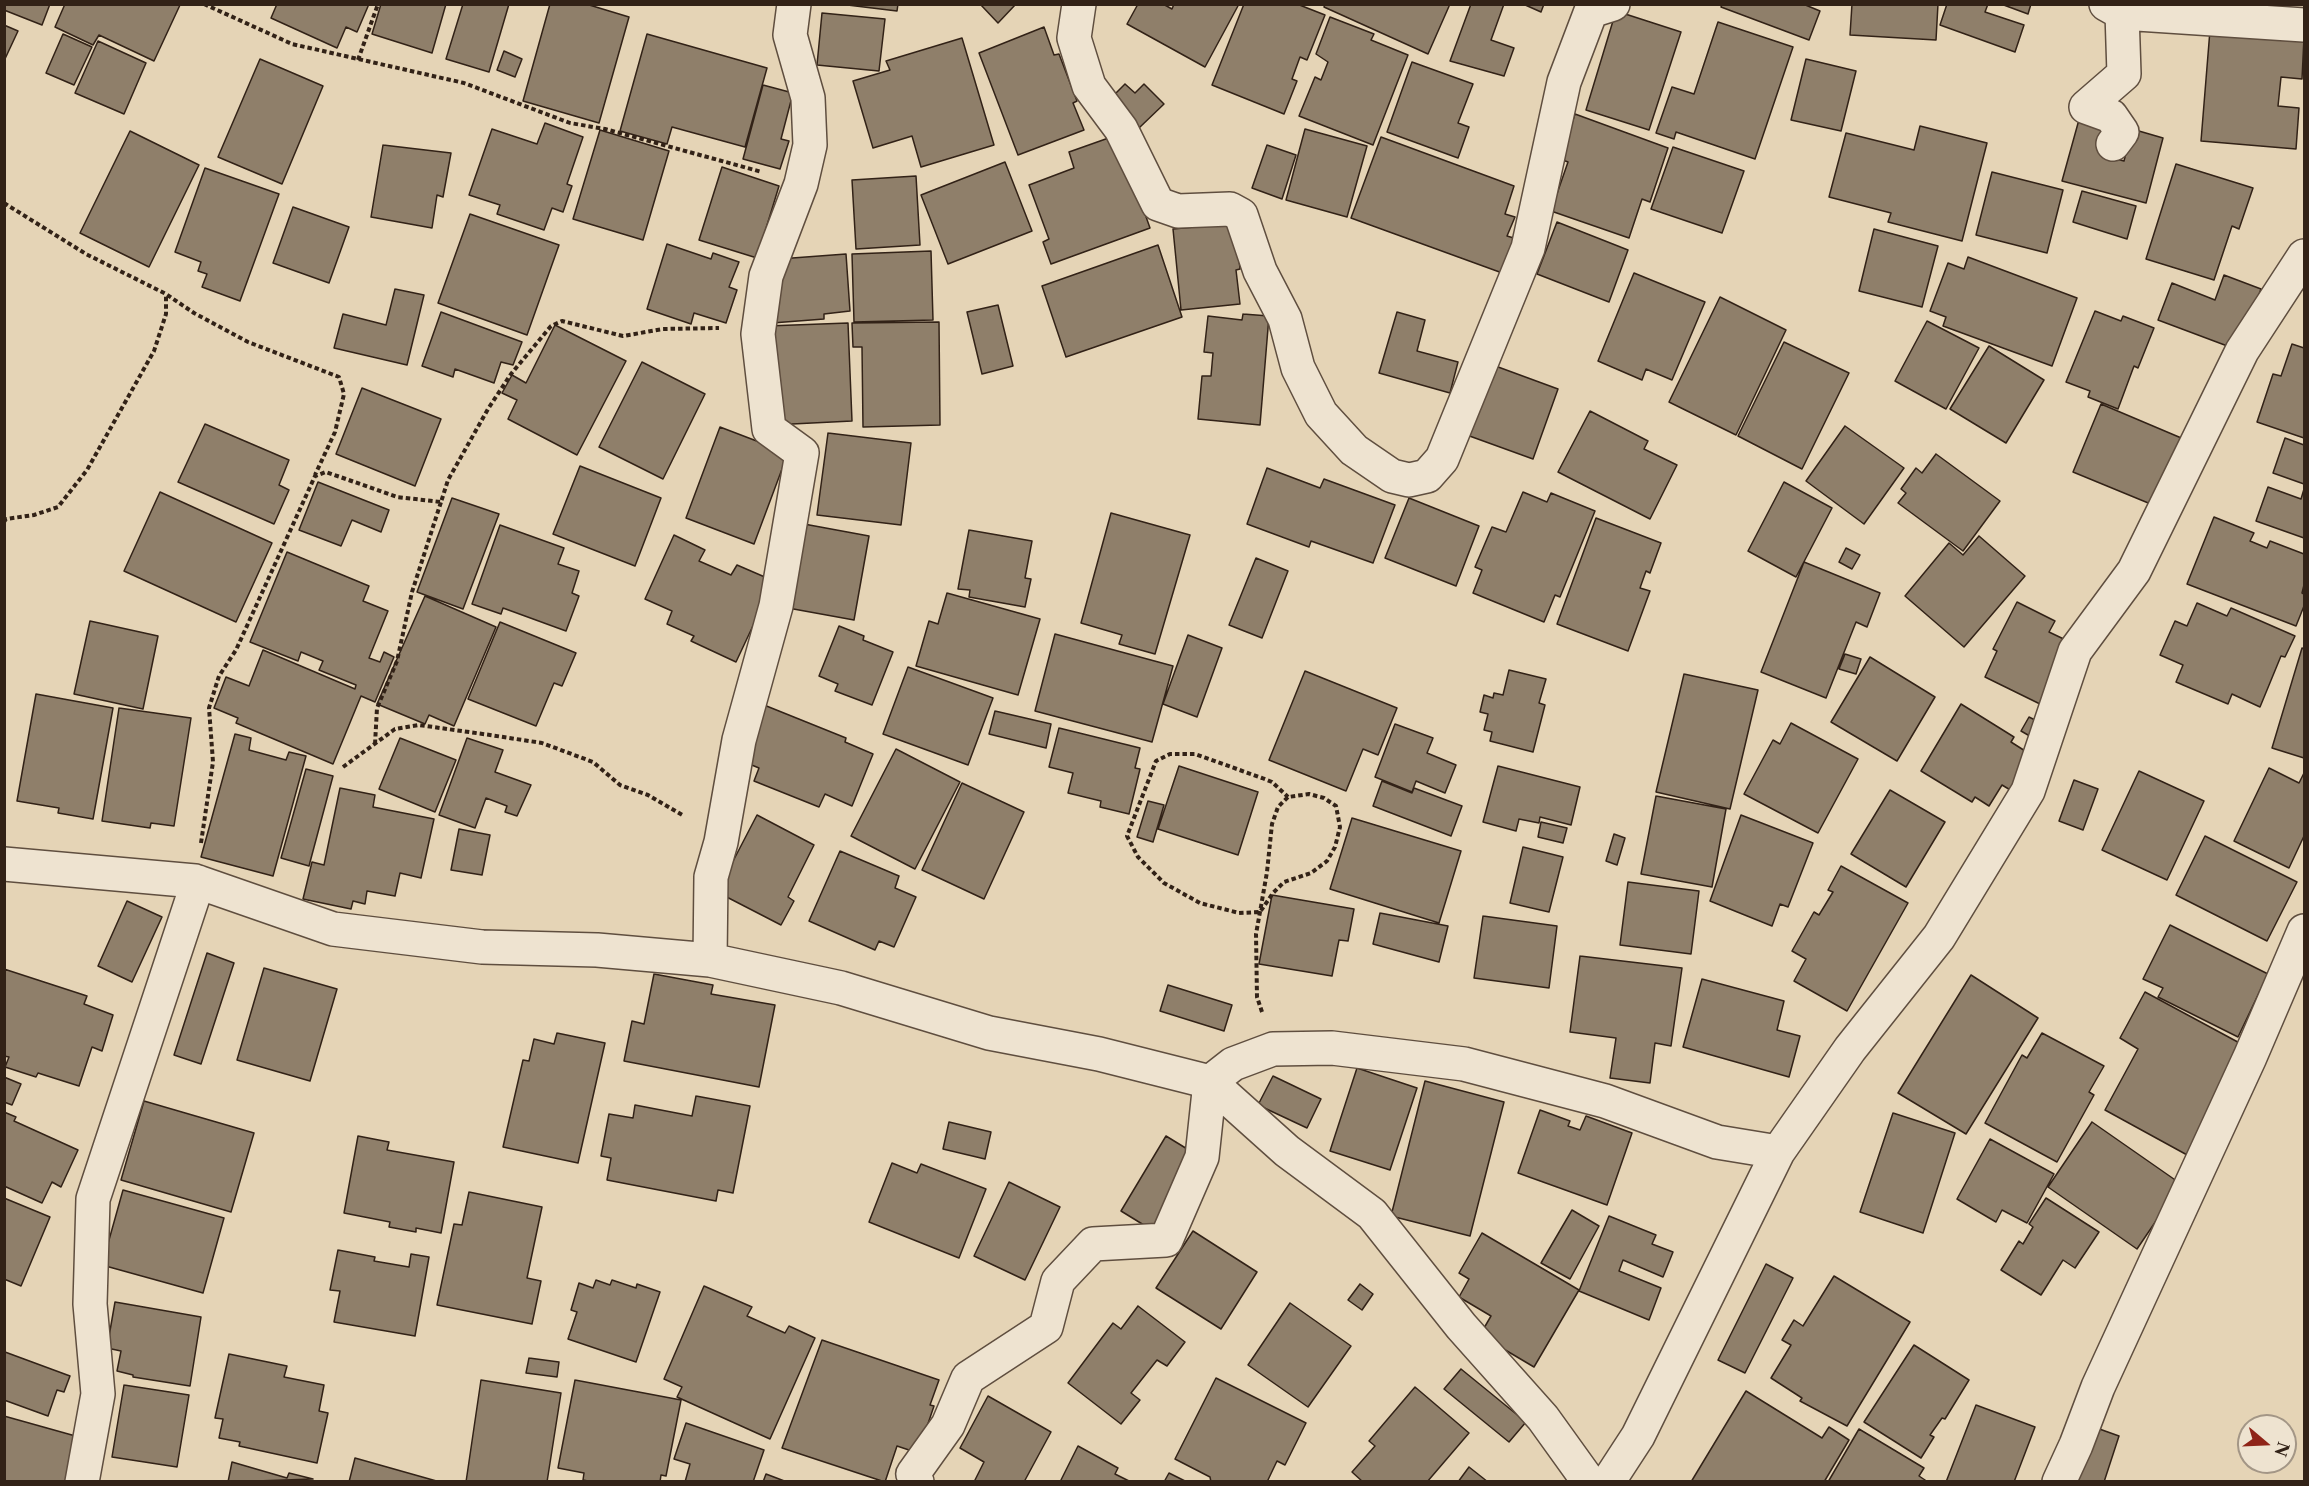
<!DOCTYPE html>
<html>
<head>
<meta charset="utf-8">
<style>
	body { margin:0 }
	#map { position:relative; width:2309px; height:1486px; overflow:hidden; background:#e5d4b6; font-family:"Libre Caslon Text",serif }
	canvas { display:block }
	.frame { position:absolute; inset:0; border:6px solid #322217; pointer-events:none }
	.north { position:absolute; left:2237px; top:1414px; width:60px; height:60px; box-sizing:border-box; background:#eee3d0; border:2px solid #a39686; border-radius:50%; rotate:109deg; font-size:16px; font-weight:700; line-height:24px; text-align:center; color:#322217 }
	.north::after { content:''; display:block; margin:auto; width:21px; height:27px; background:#8f2418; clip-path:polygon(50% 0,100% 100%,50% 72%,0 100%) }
</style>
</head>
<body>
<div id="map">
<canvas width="2309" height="1486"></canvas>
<div class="frame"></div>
<div class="north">N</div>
</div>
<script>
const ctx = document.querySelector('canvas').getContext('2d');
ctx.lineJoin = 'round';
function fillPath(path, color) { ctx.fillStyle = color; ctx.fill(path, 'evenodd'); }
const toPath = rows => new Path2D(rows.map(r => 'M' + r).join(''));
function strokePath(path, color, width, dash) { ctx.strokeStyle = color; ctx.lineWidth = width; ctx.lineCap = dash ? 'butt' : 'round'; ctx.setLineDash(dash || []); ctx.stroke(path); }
const building = toPath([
	[4,4,50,4,42,25,4,10,4,4],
	[65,4,180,4,180,5,154,61,99,35,93,45,55,27,65,4],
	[277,4,369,4,357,32,346,27,337,48,271,18,277,4],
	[381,4,446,4,432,53,372,34,381,4],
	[463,4,509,4,489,72,446,59,463,4],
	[550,4,586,4,629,17,599,123,523,101,550,4],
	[839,4,898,4,897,11,839,4],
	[980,4,1016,4,998,23,980,4],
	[1138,4,1163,4,1172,9,1174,4,1239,4,1205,67,1127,24,1138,4],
	[1244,4,1297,4,1325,15,1307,60,1300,57,1292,79,1297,81,1284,114,1212,85,1244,4],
	[1325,4,1450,4,1428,54,1324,7,1325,4],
	[1471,4,1504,4,1491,40,1514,48,1504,76,1450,61,1471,4],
	[1523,4,1544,4,1541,12,1523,4],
	[1722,4,1803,4,1820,11,1809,40,1721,7,1722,4],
	[1852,4,1938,4,1936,40,1850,35,1852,4],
	[1947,4,1988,4,1985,12,2024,25,2015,52,1940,25,1947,4],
	[2001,4,2031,4,2028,14,2001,4],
	[1616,11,1681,32,1649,130,1586,110,1616,11],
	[822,13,885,19,879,71,817,65,822,13],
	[1330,17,1374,34,1371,40,1408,55,1373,145,1299,116,1315,77,1321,80,1328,62,1316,54,1330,17],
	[1718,22,1793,47,1755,159,1676,132,1674,139,1656,133,1672,87,1694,94,1718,22],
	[4,25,18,31,4,61,4,25],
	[1044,27,1054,55,1059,54,1077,101,1073,103,1084,130,1018,155,979,53,1044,27],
	[2210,30,2304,38,2302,79,2281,77,2278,106,2299,108,2296,149,2201,141,2210,30],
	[63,34,92,47,74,85,46,73,63,34],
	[647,34,767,68,745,147,672,127,667,144,620,131,647,34],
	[962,38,994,145,921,167,912,136,873,148,853,81,890,70,886,61,962,38],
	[98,41,146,63,124,114,75,93,98,41],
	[504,51,522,59,515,77,497,70,504,51],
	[260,59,323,86,282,184,218,157,260,59],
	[1806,59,1856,71,1841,131,1791,120,1806,59],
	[1412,62,1473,84,1458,123,1469,127,1458,158,1387,132,1412,62],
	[1125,84,1135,93,1144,84,1164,104,1139,128,1112,97,1125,84],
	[763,85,793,93,781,139,789,141,780,169,743,159,763,85],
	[1575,114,1668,148,1650,202,1642,199,1629,238,1551,211,1568,162,1560,159,1575,114],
	[2080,116,2109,123,2101,155,2124,161,2132,129,2163,138,2146,203,2062,181,2080,116],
	[545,123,583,137,567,184,572,186,563,212,552,208,544,230,497,214,500,205,469,195,492,129,537,144,545,123],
	[1920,126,1987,143,1962,241,1888,222,1891,213,1829,197,1846,133,1914,150,1920,126],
	[1305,129,1367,146,1347,217,1286,200,1305,129],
	[600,130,669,151,643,240,573,219,600,130],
	[130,131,199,165,149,267,80,233,130,131],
	[1117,135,1150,228,1051,264,1043,242,1049,239,1029,185,1074,168,1069,152,1117,135],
	[1381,137,1514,186,1505,214,1515,217,1507,236,1517,239,1505,274,1351,218,1381,137],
	[383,145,451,153,443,197,437,195,432,228,371,217,383,145],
	[1267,145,1296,155,1282,199,1252,188,1267,145],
	[1673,147,1744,171,1722,233,1651,209,1673,147],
	[1005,162,1032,231,948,264,921,195,1005,162],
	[2176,164,2253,188,2239,229,2232,226,2214,280,2146,259,2176,164],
	[722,167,779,186,757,258,699,240,722,167],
	[205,168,279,194,240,301,202,287,207,274,198,271,201,262,175,252,205,168],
	[1992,172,2063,190,2047,253,1976,235,1992,172],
	[916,176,920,245,856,249,852,180,916,176],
	[2082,191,2136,206,2127,239,2073,222,2082,191],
	[293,207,349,227,329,283,273,263,293,207],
	[470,214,559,245,527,335,438,303,470,214],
	[1235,216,1240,269,1236,270,1240,304,1181,310,1173,229,1205,226,1235,216],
	[1557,222,1628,250,1609,302,1537,274,1557,222],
	[1874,229,1938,246,1922,307,1859,291,1874,229],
	[667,244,711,259,713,253,739,262,729,287,737,290,726,323,694,313,691,324,647,309,667,244],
	[1158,245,1182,317,1066,357,1042,286,1158,245],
	[931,251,933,320,854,322,852,254,931,251],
	[846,254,850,311,824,314,824,319,772,323,779,259,846,254],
	[1968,257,2077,298,2052,366,1943,326,1946,317,1930,311,1948,263,1964,269,1968,257],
	[1634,273,1705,302,1672,380,1646,369,1642,380,1598,361,1634,273],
	[2224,275,2261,289,2238,350,2158,320,2172,283,2215,300,2224,275],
	[395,289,424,295,407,365,334,348,343,314,386,325,395,289],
	[1720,297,1786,330,1736,435,1669,402,1720,297],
	[998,305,1013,366,982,374,967,312,998,305],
	[2095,311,2121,321,2123,316,2154,328,2138,368,2134,366,2118,409,2088,397,2090,391,2066,382,2095,311],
	[441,312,522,342,513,365,501,362,494,383,455,369,453,377,422,366,441,312],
	[1397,312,1425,320,1417,351,1458,362,1450,393,1379,373,1397,312],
	[1243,314,1269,316,1260,425,1198,419,1202,376,1211,376,1213,353,1204,352,1208,316,1242,320,1243,314],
	[1927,321,1979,348,1946,409,1895,381,1927,321],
	[939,322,940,425,863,427,862,347,853,347,852,323,939,322],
	[848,323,852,421,772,425,767,326,848,323],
	[555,325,626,361,577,455,508,419,517,400,502,393,512,375,526,383,555,325],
	[1784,342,1849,373,1802,469,1738,436,1784,342],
	[2292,344,2304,348,2304,438,2257,422,2273,374,2281,376,2292,344],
	[1989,346,2044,380,2006,443,1950,409,1989,346],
	[642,362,705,394,663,479,599,447,642,362],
	[1490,364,1558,389,1533,459,1464,434,1490,364],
	[362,388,441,419,415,486,336,454,362,388],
	[2101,404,2186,440,2158,507,2073,472,2101,404],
	[1590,411,1648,441,1644,449,1677,465,1650,519,1558,472,1590,411],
	[205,424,289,460,279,485,289,490,274,524,178,482,205,424],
	[1845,426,1904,468,1864,524,1806,481,1845,426],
	[720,427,788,453,754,544,686,518,720,427],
	[828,433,911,443,901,525,817,515,828,433],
	[2285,438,2304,445,2304,484,2273,473,2285,438],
	[1936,454,2000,501,1963,551,1898,503,1906,493,1901,489,1916,468,1922,473,1936,454],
	[580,466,661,498,635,566,553,534,580,466],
	[1267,468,1320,488,1324,479,1395,505,1373,563,1311,541,1309,547,1247,524,1267,468],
	[318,482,389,510,381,532,352,520,341,546,299,530,318,482],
	[1784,482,1832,508,1796,577,1748,551,1784,482],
	[2268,487,2301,499,2304,489,2304,538,2256,521,2268,487],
	[160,492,272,543,236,622,124,571,160,492],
	[1523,492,1547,502,1551,493,1595,511,1560,597,1555,595,1544,622,1473,593,1482,570,1475,567,1492,527,1506,532,1523,492],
	[452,498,499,514,463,609,417,592,452,498],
	[1409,498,1479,526,1456,586,1385,558,1409,498],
	[1111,513,1190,535,1155,654,1119,644,1122,635,1081,623,1111,513],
	[2214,517,2254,533,2250,541,2267,548,2270,541,2304,554,2304,585,2302,593,2304,594,2304,606,2296,626,2187,584,2214,517],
	[1596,518,1661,543,1650,573,1646,571,1640,588,1650,591,1628,651,1557,624,1596,518],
	[804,524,869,536,854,620,788,608,804,524],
	[500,525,564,548,558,564,579,571,572,593,579,596,566,631,503,608,501,614,472,604,500,525],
	[969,530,1032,541,1025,578,1031,579,1025,607,969,597,970,590,958,589,969,530],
	[674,535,705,550,699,561,731,575,737,565,774,581,736,662,691,641,694,636,667,624,672,611,645,599,674,535],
	[1979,536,2025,576,1964,647,1905,596,1949,543,1963,555,1979,536],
	[1846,548,1860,555,1852,569,1839,562,1846,548],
	[287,552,369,586,363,601,388,611,369,658,380,662,384,652,394,657,375,702,361,696,333,764,236,723,238,718,214,708,226,677,249,686,263,650,355,689,356,685,319,670,323,661,301,652,298,661,250,642,287,552],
	[1256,558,1288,571,1262,638,1229,625,1256,558],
	[1804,562,1880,593,1867,627,1856,622,1826,698,1761,672,1804,562],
	[947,593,1040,619,1018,695,916,666,929,621,938,624,947,593],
	[425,596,496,627,454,726,429,715,425,724,377,704,425,596],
	[2017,602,2055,621,2049,632,2070,642,2040,704,1985,677,1997,651,1993,649,2017,602],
	[2197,603,2227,616,2231,608,2295,636,2285,657,2281,656,2260,707,2232,694,2228,704,2176,682,2183,665,2160,655,2175,621,2187,626,2197,603],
	[90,621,158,636,143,709,74,694,90,621],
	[500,622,576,653,562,686,554,683,536,726,468,699,500,622],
	[839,626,864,636,863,640,893,652,872,705,835,691,838,684,819,676,839,626],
	[1055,634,1173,666,1152,742,1035,711,1055,634],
	[1188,635,1222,648,1197,717,1163,704,1188,635],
	[2302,648,2304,649,2304,758,2272,748,2302,648],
	[1845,654,1861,659,1856,674,1839,669,1845,654],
	[1870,657,1935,697,1897,761,1831,722,1870,657],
	[908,667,993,698,968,765,883,734,908,667],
	[1509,670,1546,679,1539,703,1545,705,1533,752,1490,741,1492,732,1484,730,1488,714,1480,712,1484,695,1493,698,1494,693,1503,695,1509,670],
	[1305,671,1397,708,1378,755,1363,749,1346,791,1269,760,1305,671],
	[1684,674,1758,690,1730,809,1656,792,1684,674],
	[36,694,113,708,93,819,58,813,59,808,17,801,36,694],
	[1961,704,2014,737,2011,742,2033,756,2012,791,2002,785,1989,806,1975,797,1972,802,1921,771,1961,704],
	[764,705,846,738,845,742,873,754,852,806,825,794,819,807,754,781,759,768,742,761,764,705],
	[119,708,191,718,174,826,151,823,150,828,102,821,119,708],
	[995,711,1051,724,1046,748,989,734,995,711],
	[2029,717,2043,724,2035,739,2021,731,2029,717],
	[1791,723,1858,759,1818,833,1744,794,1773,740,1780,744,1791,723],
	[1395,724,1433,738,1427,753,1456,765,1445,793,1416,781,1412,792,1375,777,1395,724],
	[1059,728,1140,748,1135,768,1140,769,1129,814,1100,807,1101,801,1068,793,1073,773,1049,767,1059,728],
	[235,734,251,738,249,750,286,760,289,752,306,756,273,876,201,857,235,734],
	[400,738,456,760,435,812,379,789,400,738],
	[467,738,503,750,495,772,531,785,517,816,505,812,507,806,486,798,475,828,439,815,467,738],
	[896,749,960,782,915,869,851,836,896,749],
	[1179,766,1258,792,1238,855,1158,829,1179,766],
	[1498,766,1580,787,1571,825,1540,817,1539,823,1519,819,1516,831,1483,822,1498,766],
	[2269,768,2299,783,2304,773,2304,836,2289,868,2234,841,2269,768],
	[306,769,333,776,309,866,281,858,306,769],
	[2139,771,2204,801,2167,880,2102,850,2139,771],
	[2074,780,2098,789,2083,830,2059,821,2074,780],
	[1382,781,1412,793,1414,788,1462,806,1451,836,1373,806,1382,781],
	[962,783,1024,812,984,899,922,870,962,783],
	[340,788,375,795,373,807,434,819,421,878,400,873,395,896,367,891,365,904,353,901,351,909,303,899,312,862,324,865,340,788],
	[1890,790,1945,822,1906,887,1851,854,1890,790],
	[1656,796,1726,809,1712,887,1641,874,1656,796],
	[1148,801,1164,805,1153,842,1137,837,1148,801],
	[757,815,814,845,788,897,794,901,781,925,717,892,757,815],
	[1741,815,1813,843,1788,907,1780,904,1772,926,1710,901,1741,815],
	[1352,818,1461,851,1439,923,1330,889,1352,818],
	[1541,822,1567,828,1563,843,1538,837,1541,822],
	[459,829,490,835,482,875,451,870,459,829],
	[1614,834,1625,838,1617,865,1606,861,1614,834],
	[2205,836,2297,882,2267,941,2176,895,2205,836],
	[1523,847,1563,857,1549,912,1510,903,1523,847],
	[840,851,899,876,895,888,916,897,894,947,879,941,875,950,809,921,840,851],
	[1841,866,1908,903,1847,1011,1794,981,1806,959,1792,951,1814,912,1819,915,1833,892,1828,890,1841,866],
	[1628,882,1699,891,1691,954,1620,945,1628,882],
	[1272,895,1354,909,1348,941,1339,940,1332,976,1259,964,1272,895],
	[127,901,162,917,132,982,98,966,127,901],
	[1380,913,1448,926,1439,962,1373,944,1380,913],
	[1483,916,1557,926,1549,988,1474,978,1483,916],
	[2170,925,2268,974,2238,1037,2158,997,2163,988,2143,979,2170,925],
	[207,953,234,963,201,1064,174,1055,207,953],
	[1580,956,1682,968,1671,1046,1655,1043,1650,1083,1610,1078,1616,1038,1570,1032,1580,956],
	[264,968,337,989,310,1081,237,1060,264,968],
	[4,969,87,996,84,1004,113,1015,102,1051,92,1047,79,1086,38,1073,36,1077,5,1067,9,1057,4,1056,4,969],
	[654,974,713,985,711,994,775,1005,759,1087,624,1061,632,1021,644,1024,654,974],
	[1971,975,2038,1018,1966,1134,1898,1093,1971,975],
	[1702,979,1784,1001,1777,1030,1800,1036,1789,1077,1683,1047,1702,979],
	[1168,985,1232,1005,1224,1031,1160,1011,1168,985],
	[2145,992,2247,1047,2189,1156,2105,1110,2138,1049,2120,1038,2145,992],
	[557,1033,605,1043,578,1163,503,1147,523,1060,529,1061,534,1039,554,1044,557,1033],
	[2042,1033,2104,1066,2089,1092,2094,1095,2057,1162,1985,1123,2022,1055,2027,1058,2042,1033],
	[1357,1068,1417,1088,1390,1170,1330,1151,1357,1068],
	[1273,1076,1321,1099,1307,1128,1258,1105,1273,1076],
	[4,1077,21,1084,12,1105,4,1102,4,1077],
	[1425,1081,1504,1102,1470,1236,1391,1216,1425,1081],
	[696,1096,750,1106,733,1193,718,1190,716,1201,607,1180,611,1158,601,1156,609,1114,633,1118,635,1105,692,1116,696,1096],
	[144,1101,254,1133,231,1212,121,1180,144,1101],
	[1540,1110,1570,1121,1568,1126,1580,1130,1586,1116,1632,1133,1607,1205,1518,1173,1540,1110],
	[4,1112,16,1117,14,1121,78,1150,61,1187,52,1182,42,1203,4,1186,4,1112],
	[1893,1113,1955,1133,1923,1233,1860,1212,1893,1113],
	[949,1122,991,1132,985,1159,943,1149,949,1122],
	[2092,1122,2181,1184,2137,1249,2048,1187,2092,1122],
	[358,1136,389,1142,387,1150,454,1162,441,1233,416,1228,416,1232,389,1227,390,1222,344,1213,358,1136],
	[1166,1136,1197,1155,1152,1230,1121,1211,1166,1136],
	[1990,1139,2054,1174,2027,1223,2002,1210,1996,1222,1957,1199,1990,1139],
	[892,1163,917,1173,921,1164,986,1189,959,1258,869,1222,892,1163],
	[1009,1182,1060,1207,1025,1280,974,1256,1009,1182],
	[123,1190,224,1218,203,1293,102,1265,123,1190],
	[469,1192,542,1207,527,1278,541,1281,532,1324,437,1305,454,1224,462,1225,469,1192],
	[4,1198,50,1217,21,1286,4,1279,4,1198],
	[2046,1198,2099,1232,2075,1268,2063,1260,2041,1295,2001,1270,2019,1241,2023,1244,2033,1227,2029,1224,2046,1198],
	[1572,1210,1599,1226,1570,1279,1541,1263,1572,1210],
	[1609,1216,1656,1235,1652,1244,1673,1252,1663,1277,1623,1260,1619,1271,1661,1288,1649,1320,1579,1291,1609,1216],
	[1193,1231,1257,1272,1221,1329,1156,1288,1193,1231],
	[1482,1233,1579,1290,1534,1367,1480,1335,1491,1316,1459,1297,1469,1279,1459,1273,1482,1233],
	[338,1250,375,1257,374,1261,409,1267,411,1254,429,1257,415,1336,334,1322,340,1291,330,1290,338,1250],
	[1766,1264,1793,1278,1745,1373,1718,1360,1766,1264],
	[1834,1276,1910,1322,1847,1426,1800,1401,1802,1398,1771,1378,1791,1345,1782,1340,1794,1320,1803,1326,1834,1276],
	[596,1280,610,1285,612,1280,636,1288,637,1284,660,1292,636,1362,568,1339,577,1312,571,1310,579,1283,593,1288,596,1280],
	[1360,1284,1373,1294,1362,1310,1348,1300,1360,1284],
	[704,1286,752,1307,747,1316,785,1333,789,1326,815,1338,770,1439,677,1397,682,1387,664,1379,704,1286],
	[115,1302,201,1317,190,1386,133,1377,133,1375,117,1371,121,1351,107,1348,115,1302],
	[1290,1303,1351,1346,1308,1407,1248,1365,1290,1303],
	[1138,1306,1185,1342,1167,1366,1157,1360,1131,1393,1140,1400,1121,1424,1068,1383,1113,1323,1121,1329,1138,1306],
	[822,1340,939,1380,930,1405,934,1406,918,1453,897,1446,885,1482,782,1448,822,1340],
	[1914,1345,1969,1380,1945,1419,1942,1418,1930,1435,1934,1437,1921,1458,1864,1422,1914,1345],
	[5,1352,70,1376,64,1392,57,1390,48,1416,4,1400,5,1352],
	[229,1354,287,1366,284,1377,324,1385,319,1411,328,1413,317,1463,239,1446,240,1442,219,1438,223,1419,215,1418,229,1354],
	[529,1358,559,1362,557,1377,526,1373,529,1358],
	[1461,1369,1526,1422,1509,1442,1444,1389,1461,1369],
	[1216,1378,1306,1423,1285,1465,1277,1461,1267,1482,1211,1482,1210,1477,1175,1459,1216,1378],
	[481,1380,561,1393,547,1482,466,1482,481,1380],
	[575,1380,681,1400,666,1476,661,1475,660,1482,593,1482,583,1480,584,1473,558,1468,575,1380],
	[124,1385,189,1395,177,1467,112,1457,124,1385],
	[1415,1387,1469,1433,1427,1482,1363,1482,1352,1472,1375,1446,1369,1441,1415,1387],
	[1746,1391,1822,1438,1829,1427,1849,1440,1824,1482,1691,1482,1746,1391],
	[988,1396,1051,1432,1024,1482,974,1482,984,1462,960,1448,988,1396],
	[1976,1405,2035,1427,2014,1482,1946,1482,1976,1405],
	[4,1416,79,1437,66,1482,4,1482,4,1416],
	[686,1423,764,1450,753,1482,685,1482,690,1464,674,1459,686,1423],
	[2091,1426,2119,1436,2104,1482,2077,1482,2091,1426],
	[1859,1429,1924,1468,1919,1476,1928,1482,1828,1482,1859,1429],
	[1078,1446,1118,1468,1115,1474,1131,1482,1060,1482,1078,1446],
	[355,1458,440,1482,349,1482,355,1458],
	[232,1462,287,1478,289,1473,313,1479,228,1482,232,1462],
	[1469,1467,1488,1482,1458,1482,1469,1467],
	[1169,1473,1187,1482,1164,1482,1169,1473],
	[766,1474,787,1482,763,1482,766,1474]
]);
fillPath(building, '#8f7f6a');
strokePath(building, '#322217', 1.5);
const minor = toPath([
	[1079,4,1074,38,1089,86,1121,129,1158,204,1178,211,1230,209,1241,215,1260,271,1285,319,1298,368,1321,414,1354,450,1392,476,1409,480,1427,476,1442,459,1528,248,1564,82,1591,11,1613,4],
	[2106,4,2122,13,2304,25],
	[2113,144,2122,132,2111,116,2086,107,2124,74,2122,13],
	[4,864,195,881,333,929,482,947,597,950,710,960,841,988,989,1033,1099,1054,1210,1082,1287,1151,1372,1214,1461,1326,1543,1418,1589,1482],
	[710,960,711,877,721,842,739,740,776,606,802,453,769,429,758,334,766,276,801,184,810,145,808,98,790,35,794,4],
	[82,1482,98,1394,90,1304,93,1199,198,882],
	[917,1482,913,1474,948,1425,968,1378,1046,1327,1058,1281,1093,1244,1166,1240,1202,1157,1210,1082,1233,1064,1273,1049,1332,1048,1464,1064,1605,1101,1717,1142,1778,1152],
	[1608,1482,1638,1436,1778,1152,1850,1049,1939,937,2028,791,2075,651,2134,571,2242,351,2304,256],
	[2059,1482,2076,1445,2098,1387,2250,1057,2304,931]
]);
strokePath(minor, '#5f4e3f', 36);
strokePath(toPath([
	[204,4,292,44,464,83,570,123,605,129,762,172],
	[358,60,378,4],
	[4,203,86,254,166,294,194,313,248,342,339,377,344,394,335,432,315,475],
	[4,522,6,519,34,515,58,507,87,470,154,351,166,314,166,294],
	[375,744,377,708,397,661,412,592,441,502],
	[343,767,395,729,419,725,490,735,542,743,593,762,620,785,648,795,684,816],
	[201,843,213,762,209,708,219,676,236,650,315,476,326,472,397,497,441,502,448,480,488,409,511,374,551,326,562,321,623,336,663,329,719,328],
	[1262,1012,1257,997,1256,934,1260,912,1267,872,1272,824,1278,807,1288,797,1309,794,1324,798,1336,806,1340,827,1335,847,1327,861,1311,873,1284,882,1273,893,1260,912,1239,913,1200,903,1164,883,1138,857,1127,836,1156,761,1170,754,1195,754,1262,778,1272,782,1288,797]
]), '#322217', 4, [4.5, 3]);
strokePath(minor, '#eee3d0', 33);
</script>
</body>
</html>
